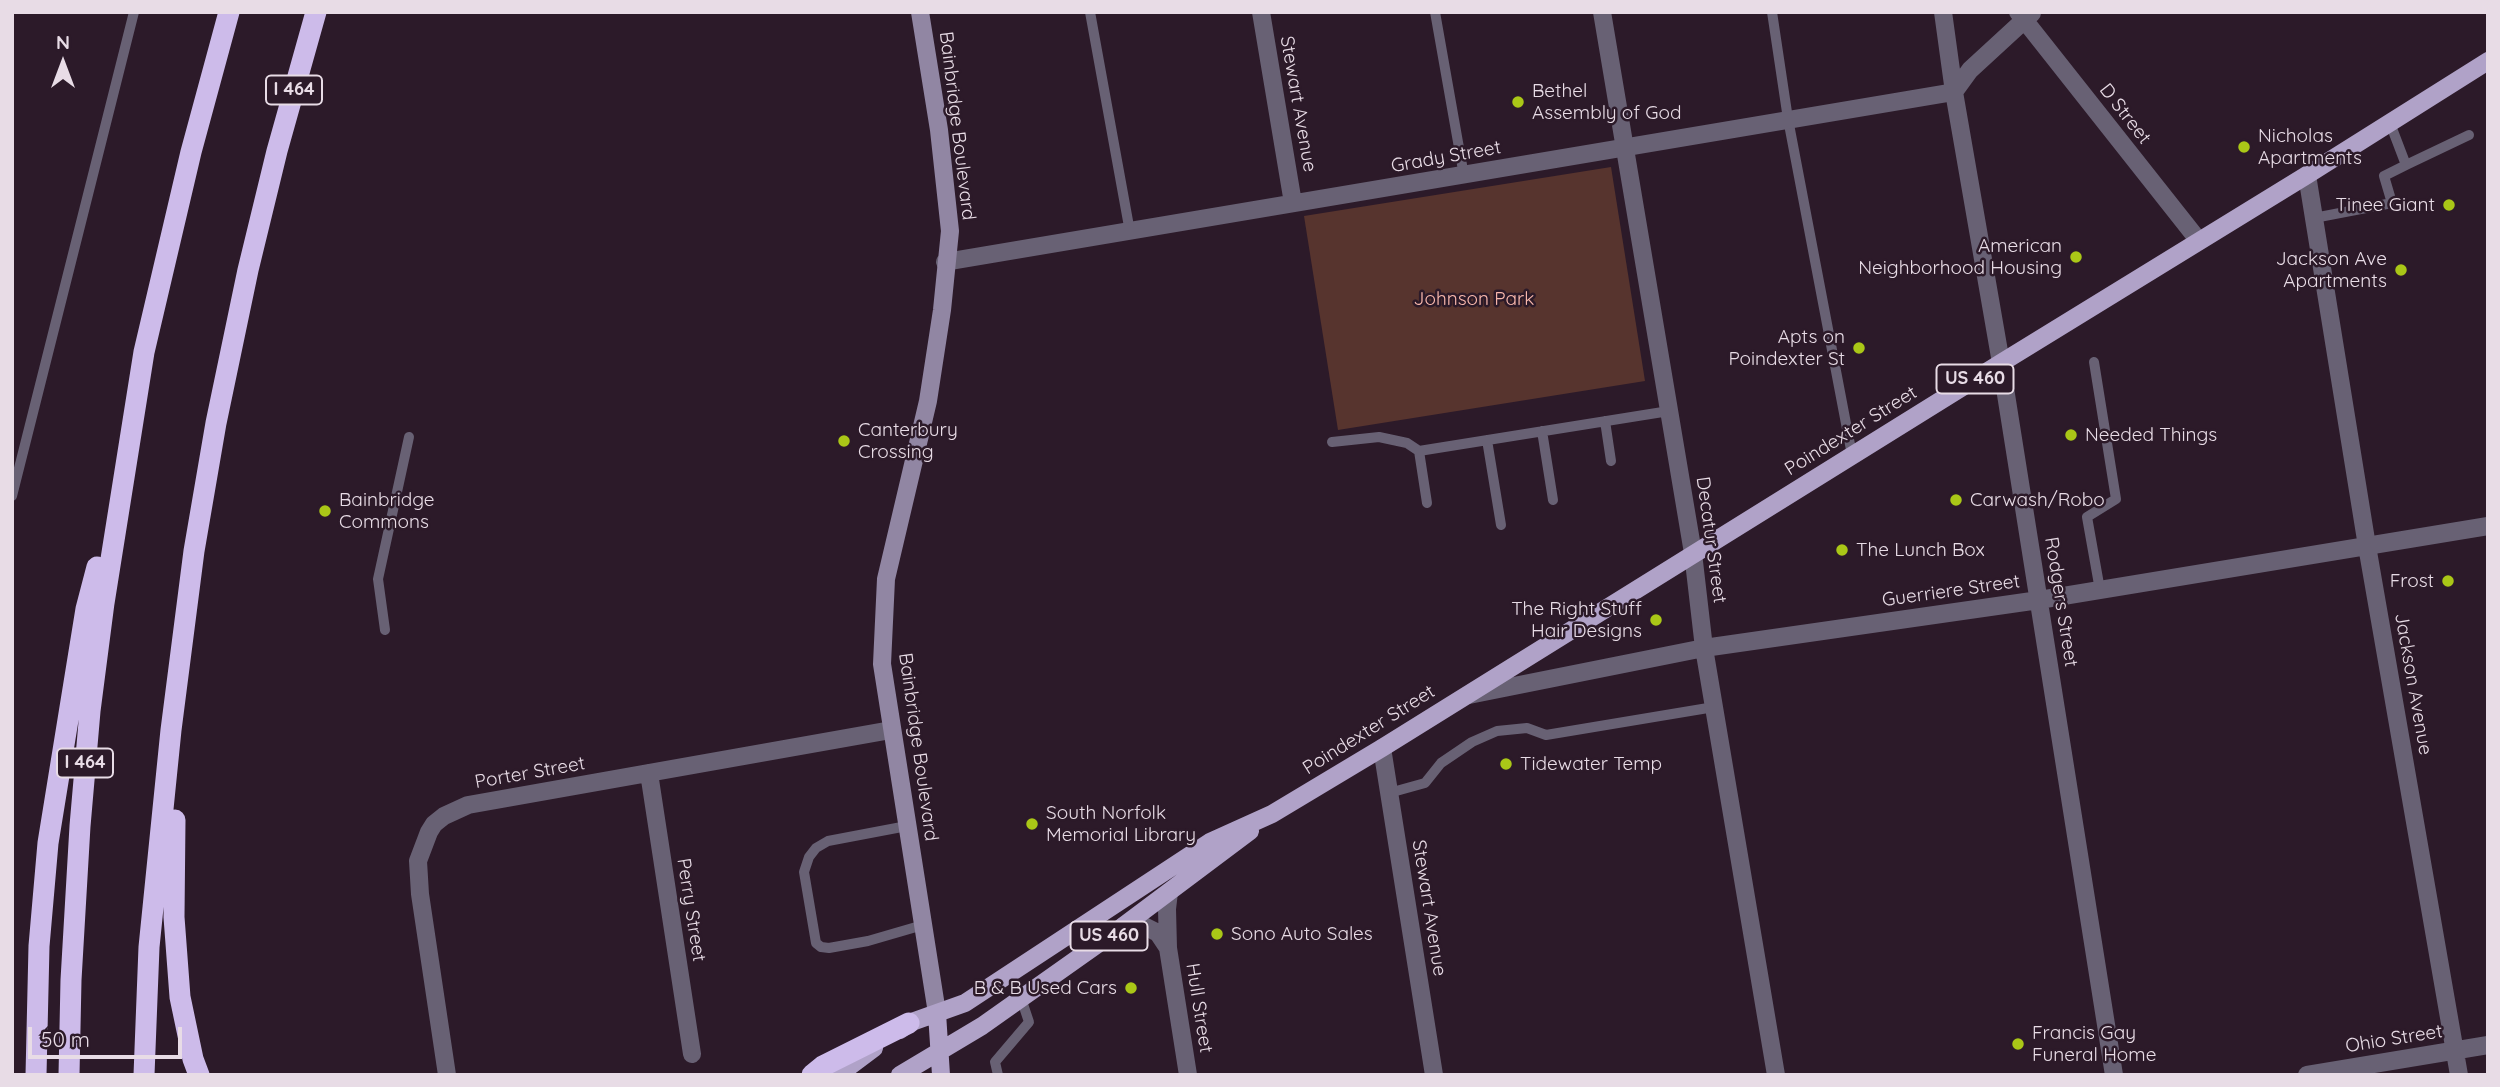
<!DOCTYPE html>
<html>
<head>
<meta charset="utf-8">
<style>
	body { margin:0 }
	#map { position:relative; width:2500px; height:1087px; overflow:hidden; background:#2c1a29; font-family:Quicksand,sans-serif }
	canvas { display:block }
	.frame { position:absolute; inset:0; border:14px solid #e8dce6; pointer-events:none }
	.north { position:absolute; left:28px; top:28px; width:70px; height:70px; -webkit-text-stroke:5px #2c1a29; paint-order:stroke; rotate:0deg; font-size:19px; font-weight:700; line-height:28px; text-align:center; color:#e8dce6 }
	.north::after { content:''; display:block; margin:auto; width:24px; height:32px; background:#e8dce6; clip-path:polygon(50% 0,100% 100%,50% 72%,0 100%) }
	.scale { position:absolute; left:28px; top:1027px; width:154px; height:32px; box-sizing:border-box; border:4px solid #e8dce6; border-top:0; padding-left:9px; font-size:21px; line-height:24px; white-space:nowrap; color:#e8dce6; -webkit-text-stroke:5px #2c1a29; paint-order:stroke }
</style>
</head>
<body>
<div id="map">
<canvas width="2500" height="1087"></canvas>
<div class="frame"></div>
<div class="north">N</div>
<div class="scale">50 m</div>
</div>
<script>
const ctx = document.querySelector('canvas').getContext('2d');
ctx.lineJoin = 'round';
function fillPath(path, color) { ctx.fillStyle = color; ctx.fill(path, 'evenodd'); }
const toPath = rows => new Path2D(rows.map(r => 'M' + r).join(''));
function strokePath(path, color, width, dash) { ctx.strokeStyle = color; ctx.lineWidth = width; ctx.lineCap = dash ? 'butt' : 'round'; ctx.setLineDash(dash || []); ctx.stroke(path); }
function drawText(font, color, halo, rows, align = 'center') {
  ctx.font = font + ' Quicksand,sans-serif'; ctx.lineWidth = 5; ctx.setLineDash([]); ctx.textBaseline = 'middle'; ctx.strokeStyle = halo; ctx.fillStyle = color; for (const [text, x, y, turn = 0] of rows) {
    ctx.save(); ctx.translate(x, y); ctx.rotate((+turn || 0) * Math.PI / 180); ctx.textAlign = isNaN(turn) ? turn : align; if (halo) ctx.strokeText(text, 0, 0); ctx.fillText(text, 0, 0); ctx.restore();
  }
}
fillPath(toPath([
	[1611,167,1645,381,1338,430,1304,216]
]), '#57342e');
strokePath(toPath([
	[1090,12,1130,232],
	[1435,12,1464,176],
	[1772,12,1788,119,1852,455],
	[2406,165,2469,135],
	[2314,218,2392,203,2384,176,2406,165,2390,123],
	[2094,362,2116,499,2087,517,2100,590],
	[1605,421,1611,461],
	[1542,431,1553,500],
	[1487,440,1501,525],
	[1332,442,1379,437,1407,443,1419,451,1669,411],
	[1419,451,1427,503],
	[12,496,134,12],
	[385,630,378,579,409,437],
	[1389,793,1425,783,1441,763,1472,742,1497,731,1527,728,1546,735,1714,707],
	[907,826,828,841,816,848,809,857,804,872,816,943,821,947,829,948,868,941,923,925],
	[998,1075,995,1062,1029,1022,1021,998]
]), '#686174', 10);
strokePath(toPath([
	[1261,12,1293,203],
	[1602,12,1693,553,1704,648,1776,1075],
	[1943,12,1954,92,2001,363,2114,1075],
	[2018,12,2199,241],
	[1954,92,1970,70,2032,13],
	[2307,175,2367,546,2459,1075],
	[945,262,1954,92],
	[1469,695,1704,648,2039,600,2488,526],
	[1382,748,1434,1075],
	[649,773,692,1054],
	[1169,892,1167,909,1168,948,1188,1075],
	[1122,927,1144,926,1158,933,1168,948],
	[447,1075,420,894,418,861,429,832,434,824,444,816,468,805,891,730],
	[2307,1075,2488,1045]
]), '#686174', 18);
strokePath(toPath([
	[920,12,939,130,950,231,942,310,928,401,886,579,882,664,937,1013]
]), '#9186a3', 18);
strokePath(toPath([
	[937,1013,941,1075],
	[900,1030,909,1023,965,1003,1210,842,1272,814,1382,748,2001,363,2307,175,2488,61],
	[838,1075,874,1048],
	[900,1075,982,1026,1122,927,1250,831]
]), '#b0a2c8', 18);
strokePath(toPath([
	[175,820,174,917,180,997,193,1059,199,1075],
	[36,1075,39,946,48,843,86,609,97,567],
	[69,1075,71,980,80,826,90,711,104,603,144,352,191,152,229,12],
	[144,1075,149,947,171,730,194,551,216,423,248,270,277,151,316,12],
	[812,1075,823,1066,909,1023]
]), '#cdbbea', 21);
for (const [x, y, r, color] of [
	[1518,102,7,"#aac717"],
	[2244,147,7,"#aac717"],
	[2449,205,7,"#aac717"],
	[2076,257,7,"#aac717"],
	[2401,270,7,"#aac717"],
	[1859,348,7,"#aac717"],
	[2071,435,7,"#aac717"],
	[844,441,7,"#aac717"],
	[1956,500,7,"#aac717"],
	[325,511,7,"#aac717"],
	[1842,550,7,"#aac717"],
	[2448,581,7,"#aac717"],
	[1656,620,7,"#aac717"],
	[1506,764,7,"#aac717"],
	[1032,824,7,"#aac717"],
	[1217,934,7,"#aac717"],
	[1131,988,7,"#aac717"],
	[2018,1044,7,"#aac717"]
]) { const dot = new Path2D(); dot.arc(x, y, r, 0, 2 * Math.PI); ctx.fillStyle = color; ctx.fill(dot); strokePath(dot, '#2c1a29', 2.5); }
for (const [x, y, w] of [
	[294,90,56],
	[1975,379,77],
	[85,763,56],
	[1109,936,77]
]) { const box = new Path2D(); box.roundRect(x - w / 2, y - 14.5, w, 29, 5); ctx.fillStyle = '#2c1a29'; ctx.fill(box); strokePath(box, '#e8dce6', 2); }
drawText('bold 18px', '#e8dce6', null, [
	["I 464",294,90],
	["US 460",1975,379],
	["I 464",85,763],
	["US 460",1109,936]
]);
drawText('19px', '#e8dce6', '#2c1a29', [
	["Bethel",1532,91],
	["Assembly of God",1532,113],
	["Nicholas",2258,136],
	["Apartments",2258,158],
	["Tinee Giant",2435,205,"right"],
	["American",2062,246,"right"],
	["Neighborhood Housing",2062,268,"right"],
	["Jackson Ave",2387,259,"right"],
	["Apartments",2387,281,"right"],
	["Apts on",1845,337,"right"],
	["Poindexter St",1845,359,"right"],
	["Canterbury",858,430],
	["Crossing",858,452],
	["Needed Things",2085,435],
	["Bainbridge",339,500],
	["Commons",339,522],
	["Carwash/Robo",1970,500],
	["The Lunch Box",1856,550],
	["Frost",2434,581,"right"],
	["The Right Stuff",1642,609,"right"],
	["Hair Designs",1642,631,"right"],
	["Tidewater Temp",1520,764],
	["South Norfolk",1046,813],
	["Memorial Library",1046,835],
	["Sono Auto Sales",1231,934],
	["B & B Used Cars",1117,988,"right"],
	["Francis Gay",2032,1033],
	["Funeral Home",2032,1055]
], 'left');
drawText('19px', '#e8dce6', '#2c1a29', [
	["Stewart Avenue",1298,104,80],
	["D Street",2125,114,52],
	["Bainbridge Boulevard",957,126,83],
	["Grady Street",1446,157,-10],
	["Poindexter Street",1851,431,-32],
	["Decatur Street",1711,540,82],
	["Guerriere Street",1951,591,-8],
	["Rodgers Street",2061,602,81],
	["Jackson Avenue",2413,684,80],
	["Poindexter Street",1369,730,-32],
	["Bainbridge Boulevard",918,747,82],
	["Porter Street",530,773,-10],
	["Stewart Avenue",1429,908,81],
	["Perry Street",691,910,81],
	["Hull Street",1199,1008,81],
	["Ohio Street",2394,1039,-9]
]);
drawText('19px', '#fab9ad', '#2c1a29', [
	["Johnson Park",1474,299]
]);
</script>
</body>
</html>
